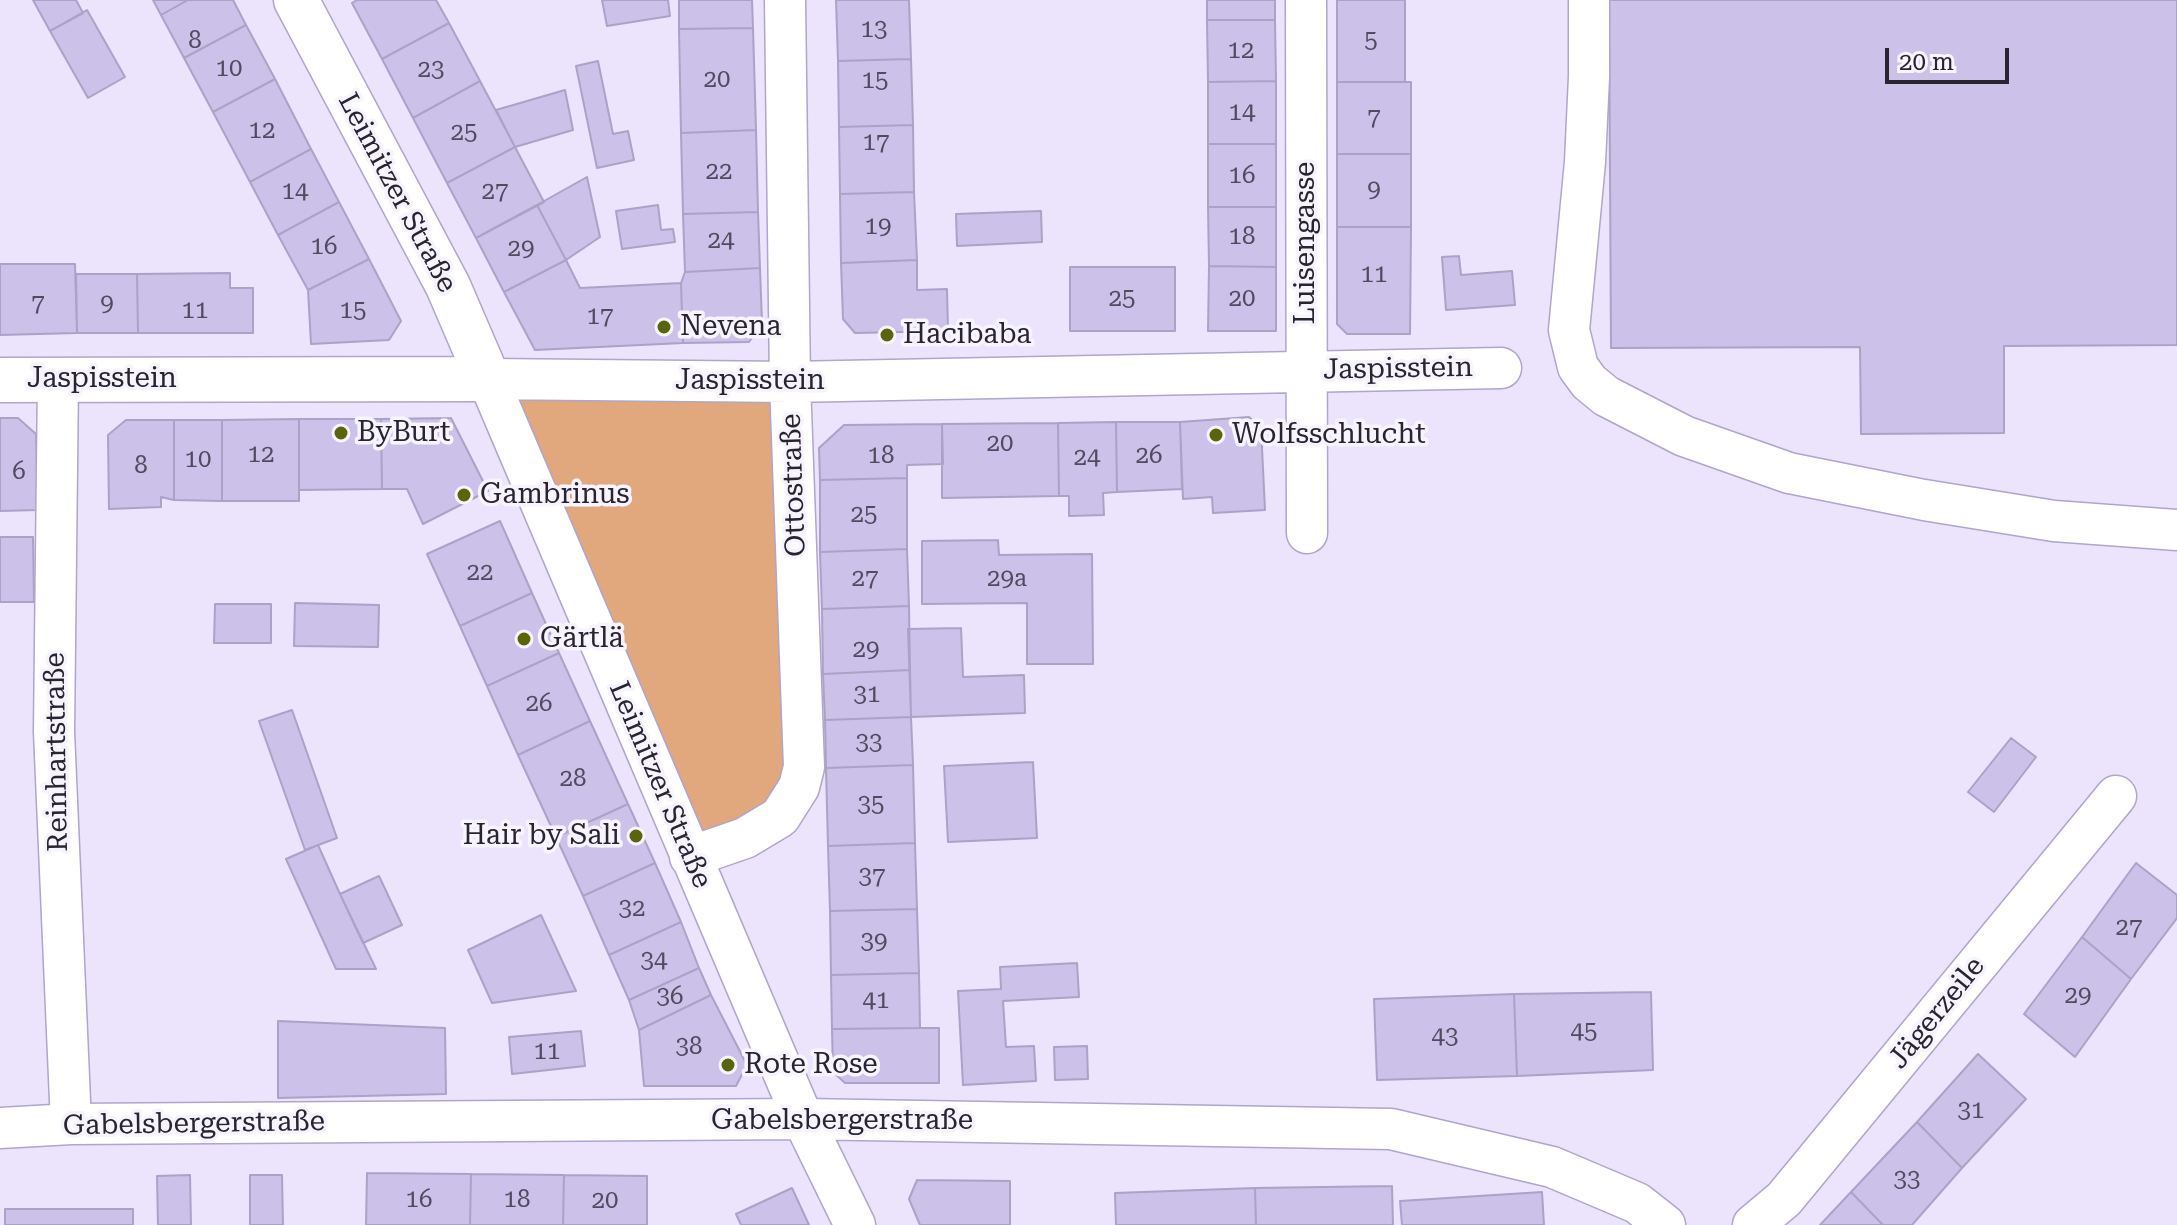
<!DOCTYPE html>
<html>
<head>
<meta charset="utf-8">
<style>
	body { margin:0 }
	#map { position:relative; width:2177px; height:1225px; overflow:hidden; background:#ebe4fc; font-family:"Roboto Serif",serif }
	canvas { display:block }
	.scale { position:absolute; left:1885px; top:48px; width:124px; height:36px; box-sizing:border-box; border:4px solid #292433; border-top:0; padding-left:10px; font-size:24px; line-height:28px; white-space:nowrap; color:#292433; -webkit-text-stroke:6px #f7f4fd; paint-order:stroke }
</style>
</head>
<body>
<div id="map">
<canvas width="2177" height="1225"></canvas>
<div class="scale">20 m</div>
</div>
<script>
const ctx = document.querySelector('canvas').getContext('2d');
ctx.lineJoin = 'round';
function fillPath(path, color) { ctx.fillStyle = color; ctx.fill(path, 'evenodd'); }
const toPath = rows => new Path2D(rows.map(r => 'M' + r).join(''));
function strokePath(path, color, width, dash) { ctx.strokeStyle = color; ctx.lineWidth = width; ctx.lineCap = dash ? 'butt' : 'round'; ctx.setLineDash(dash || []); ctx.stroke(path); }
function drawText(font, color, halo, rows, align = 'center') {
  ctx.font = font + ' "Roboto Serif",serif'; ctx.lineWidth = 7; ctx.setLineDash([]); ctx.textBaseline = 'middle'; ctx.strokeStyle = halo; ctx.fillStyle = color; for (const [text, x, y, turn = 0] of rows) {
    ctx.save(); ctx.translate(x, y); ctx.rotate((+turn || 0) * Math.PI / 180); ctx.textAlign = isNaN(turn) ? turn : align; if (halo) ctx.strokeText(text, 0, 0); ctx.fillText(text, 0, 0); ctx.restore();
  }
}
fillPath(toPath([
	[489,386,786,386,801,745,778,799,694,852]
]), '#e0a87c');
const building = toPath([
	[33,0,76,0,83,13,50,31,33,0],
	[153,0,188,0,161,15,153,0],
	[188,0,233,0,246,25,184,58,161,15,188,0],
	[357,0,436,0,449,23,382,59,352,3,357,0],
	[602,0,668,0,670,16,607,26,602,0],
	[679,0,752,0,753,28,679,29,679,0],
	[836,0,909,0,911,59,838,61,836,0],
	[1207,0,1275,0,1275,20,1207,20,1207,0],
	[1337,0,1405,0,1405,82,1337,82,1337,0],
	[1609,0,2177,0,2177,345,2004,346,2004,433,1861,434,1860,347,1611,348,1609,0],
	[87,10,125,77,88,98,50,31,87,10],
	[1207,20,1275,20,1276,81,1208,82,1207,20],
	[449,23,480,81,413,118,382,59,449,23],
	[246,25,275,79,213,112,184,58,246,25],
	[753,28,756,130,681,133,679,29,753,28],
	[911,59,913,125,839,127,838,61,911,59],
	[598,61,613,134,628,131,634,160,597,168,576,66,598,61],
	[275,79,311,149,250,182,213,112,275,79],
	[480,81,515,147,447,183,413,118,480,81],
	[1276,81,1276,144,1208,144,1208,82,1276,81],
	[1337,82,1411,82,1411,154,1337,154,1337,82],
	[565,90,573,130,515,147,496,110,565,90],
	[913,125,914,192,840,194,839,127,913,125],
	[756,130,758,212,683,214,681,133,756,130],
	[1208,144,1276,144,1276,207,1208,207,1208,144],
	[515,147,544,202,476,238,447,183,515,147],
	[311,149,339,202,278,235,250,182,311,149],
	[1337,154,1411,154,1411,227,1337,227,1337,154],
	[587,177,600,237,566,260,537,205,587,177],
	[914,192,917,260,841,263,840,194,914,192],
	[339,202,369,259,308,290,278,235,339,202],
	[537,205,566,260,504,292,476,238,537,205],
	[658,205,661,230,673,229,675,242,622,249,616,211,658,205],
	[1208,207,1276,207,1276,267,1209,266,1208,207],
	[1041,211,1042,242,957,246,956,214,1041,211],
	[758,212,760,268,685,272,683,214,758,212],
	[1337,227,1411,227,1410,334,1347,334,1337,324,1337,227],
	[1459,256,1461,275,1512,271,1515,305,1446,310,1442,257,1459,256],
	[369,259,401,321,389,340,311,344,308,290,369,259],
	[566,260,580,288,681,283,683,343,535,350,504,292,566,260],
	[917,260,917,290,947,289,948,331,855,333,843,319,841,263,917,260],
	[0,264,75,264,77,333,0,335,0,264],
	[1209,266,1276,267,1276,331,1208,331,1209,266],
	[1070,267,1175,267,1175,331,1070,331,1070,267],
	[760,268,762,323,749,342,683,343,681,283,685,272,760,268],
	[230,273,230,288,253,288,253,333,138,333,137,274,230,273],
	[76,274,137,274,138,333,77,333,76,274],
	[1249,417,1261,427,1265,510,1213,513,1212,497,1183,499,1180,422,1249,417],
	[0,418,18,418,36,434,38,510,0,511,0,418],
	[451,418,488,491,423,524,407,489,382,489,381,419,451,418],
	[299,419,299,501,222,501,222,420,299,419],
	[299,419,381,419,382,489,299,490,299,419],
	[126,420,174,420,174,500,161,497,161,507,109,509,108,435,126,420],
	[174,420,222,420,222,501,174,500,174,420],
	[1116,422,1117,492,1103,493,1104,515,1069,516,1069,496,1059,496,1058,423,1116,422],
	[1116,422,1180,422,1182,489,1117,492,1116,422],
	[1058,423,1059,496,942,498,942,424,1058,423],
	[942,424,943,464,907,465,907,478,820,480,819,448,844,425,942,424],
	[907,478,907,549,820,552,820,480,907,478],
	[500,521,532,593,460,626,427,554,500,521],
	[0,537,33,537,34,602,0,602,0,537],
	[998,540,999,555,1092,554,1093,664,1027,664,1027,603,922,604,922,541,998,540],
	[907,549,909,606,822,609,820,552,907,549],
	[532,593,559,653,487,686,460,626,532,593],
	[295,603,379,605,378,647,294,646,295,603],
	[215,604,271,604,271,643,214,643,215,604],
	[909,606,910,670,823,674,822,609,909,606],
	[961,628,963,677,1024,675,1025,713,911,717,908,629,961,628],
	[559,653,590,721,518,755,487,686,559,653],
	[910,670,911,717,825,720,823,674,910,670],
	[292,710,337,838,305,850,259,721,292,710],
	[911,717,913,765,826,768,825,720,911,717],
	[590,721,628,804,556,837,518,755,590,721],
	[2011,738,2036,757,1994,812,1968,792,2011,738],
	[1033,762,1037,838,948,842,944,766,1033,762],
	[913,765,915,843,828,846,826,768,913,765],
	[628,804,655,863,583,896,556,837,628,804],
	[915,843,917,909,830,911,828,846,915,843],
	[318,845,340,894,376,969,336,969,286,859,318,845],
	[655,863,681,922,609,955,583,896,655,863],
	[2136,863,2177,895,2177,918,2131,979,2082,937,2136,863],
	[379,876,402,925,363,943,340,894,379,876],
	[917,909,919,973,831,975,830,911,917,909],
	[541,915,576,991,492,1003,468,950,541,915],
	[681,922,699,968,629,1000,609,955,681,922],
	[2082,937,2131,979,2075,1057,2024,1014,2082,937],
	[1077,963,1079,997,1003,1001,1006,1047,1034,1046,1036,1081,963,1085,958,991,1001,989,1000,967,1077,963],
	[699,968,711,995,639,1030,629,1000,699,968],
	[919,973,920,1028,832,1029,831,975,919,973],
	[1651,992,1653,1070,1517,1076,1514,994,1651,992],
	[1514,994,1517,1076,1377,1080,1374,999,1514,994],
	[711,995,747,1065,736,1086,644,1086,639,1030,711,995],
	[278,1021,445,1028,446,1094,278,1098,278,1021],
	[920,1028,939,1028,939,1083,845,1083,833,1072,832,1029,920,1028],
	[581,1031,585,1066,512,1074,509,1037,581,1031],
	[1087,1046,1088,1079,1055,1080,1054,1047,1087,1046],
	[1978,1054,2026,1099,1962,1168,1917,1122,1978,1054],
	[1917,1122,1962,1168,1912,1225,1883,1225,1851,1192,1917,1122],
	[367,1173,471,1174,470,1225,366,1225,367,1173],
	[471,1174,564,1175,563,1225,470,1225,471,1174],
	[190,1175,191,1225,158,1225,157,1176,190,1175],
	[250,1175,282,1175,283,1225,250,1225,250,1175],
	[564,1175,647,1176,647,1225,563,1225,564,1175],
	[917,1180,1010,1181,1010,1225,920,1225,909,1199,917,1180],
	[1392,1186,1393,1225,1256,1225,1255,1188,1392,1186],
	[792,1188,809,1225,741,1225,736,1214,792,1188],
	[1255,1188,1256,1225,1116,1225,1115,1193,1255,1188],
	[1542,1192,1544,1225,1402,1225,1400,1201,1542,1192],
	[1851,1192,1883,1225,1820,1225,1851,1192],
	[5,1209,133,1209,133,1225,5,1225,5,1209]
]);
fillPath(building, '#ccc1e8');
strokePath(building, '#aca1c6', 2);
const minor = toPath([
	[1306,0,1307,533],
	[1589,0,1589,77,1585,162,1569,330,1578,367,1589,382,1606,396,1684,436,1789,473,1924,500,2054,521,2177,530],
	[58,379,54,732,71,1124],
	[690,857,745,838,780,817,799,787,804,767,790,382,785,0],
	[0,1128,71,1124,803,1119,1391,1129,1552,1167,1637,1203,1665,1225],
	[855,1225,803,1119,488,379,790,382,1501,368],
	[1753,1225,1784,1199,2116,796]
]);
const major = toPath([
	[0,380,488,379,448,286,296,0]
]);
strokePath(minor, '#b0a5cb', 43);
strokePath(major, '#b0a5cb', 47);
strokePath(minor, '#fff', 40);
strokePath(major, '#fff', 44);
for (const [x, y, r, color] of [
	[664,327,8,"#58650a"],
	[887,335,8,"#58650a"],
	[341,433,8,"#58650a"],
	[1216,435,8,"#58650a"],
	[464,495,8,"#58650a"],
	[524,639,8,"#58650a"],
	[636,836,8,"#58650a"],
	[728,1065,8,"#58650a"]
]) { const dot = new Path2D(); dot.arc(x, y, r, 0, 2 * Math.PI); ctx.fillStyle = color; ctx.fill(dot); strokePath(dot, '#f7f4fd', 3); }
drawText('24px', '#524b60', null, [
	["13",874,30],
	["8",195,41],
	["5",1371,41],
	["12",1241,51],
	["10",229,69],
	["23",431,70],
	["20",717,80],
	["15",875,81],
	["14",1242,113],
	["7",1374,118],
	["12",262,131],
	["25",464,133],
	["17",876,143],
	["22",719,172],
	["16",1242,176],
	["9",1374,190],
	["14",295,192],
	["27",495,192],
	["19",878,227],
	["18",1242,237],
	["24",721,241],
	["16",324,247],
	["29",521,249],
	["11",1374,275],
	["25",1122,299],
	["20",1242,299],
	["7",38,304],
	["9",107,304],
	["11",195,311],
	["15",353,311],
	["17",600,317],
	["20",1000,444],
	["12",261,455],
	["18",881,456],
	["26",1149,456],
	["24",1087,458],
	["10",198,460],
	["8",141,466],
	["6",19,472],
	["25",864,515],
	["22",480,573],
	["27",865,579],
	["29a",1007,579],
	["29",866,650],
	["31",867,695],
	["26",539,704],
	["33",869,743],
	["28",573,779],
	["35",871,805],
	["37",872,877],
	["32",632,909],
	["27",2129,928],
	["39",874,942],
	["34",654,961],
	["29",2078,996],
	["36",670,997],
	["41",876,1001],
	["45",1584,1032],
	["43",1445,1037],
	["38",689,1047],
	["11",547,1052],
	["31",1971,1111],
	["33",1907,1180],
	["16",419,1200],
	["18",517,1200],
	["20",605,1201]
]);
drawText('28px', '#292433', '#f7f4fd', [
	["Leimitzer Straße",397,193,62],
	["Luisengasse",1306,243,-90],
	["Jaspisstein",1398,369,-1],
	["Jaspisstein",102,379],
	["Jaspisstein",750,381],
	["Ottostraße",794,485,-92],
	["Reinhartstraße",57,752,-91],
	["Leimitzer Straße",660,785,67],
	["Jägerzeile",1937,1013,-51],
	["Gabelsbergerstraße",842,1121],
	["Gabelsbergerstraße",194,1124,-1]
]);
drawText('28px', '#292433', '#f7f4fd', [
	["Nevena",680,327],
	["Hacibaba",903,335],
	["ByBurt",357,433],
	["Wolfsschlucht",1232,435],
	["Gambrinus",480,495],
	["Gärtlä",540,639],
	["Hair by Sali",620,836,"right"],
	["Rote Rose",744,1065]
], 'left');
</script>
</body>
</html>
